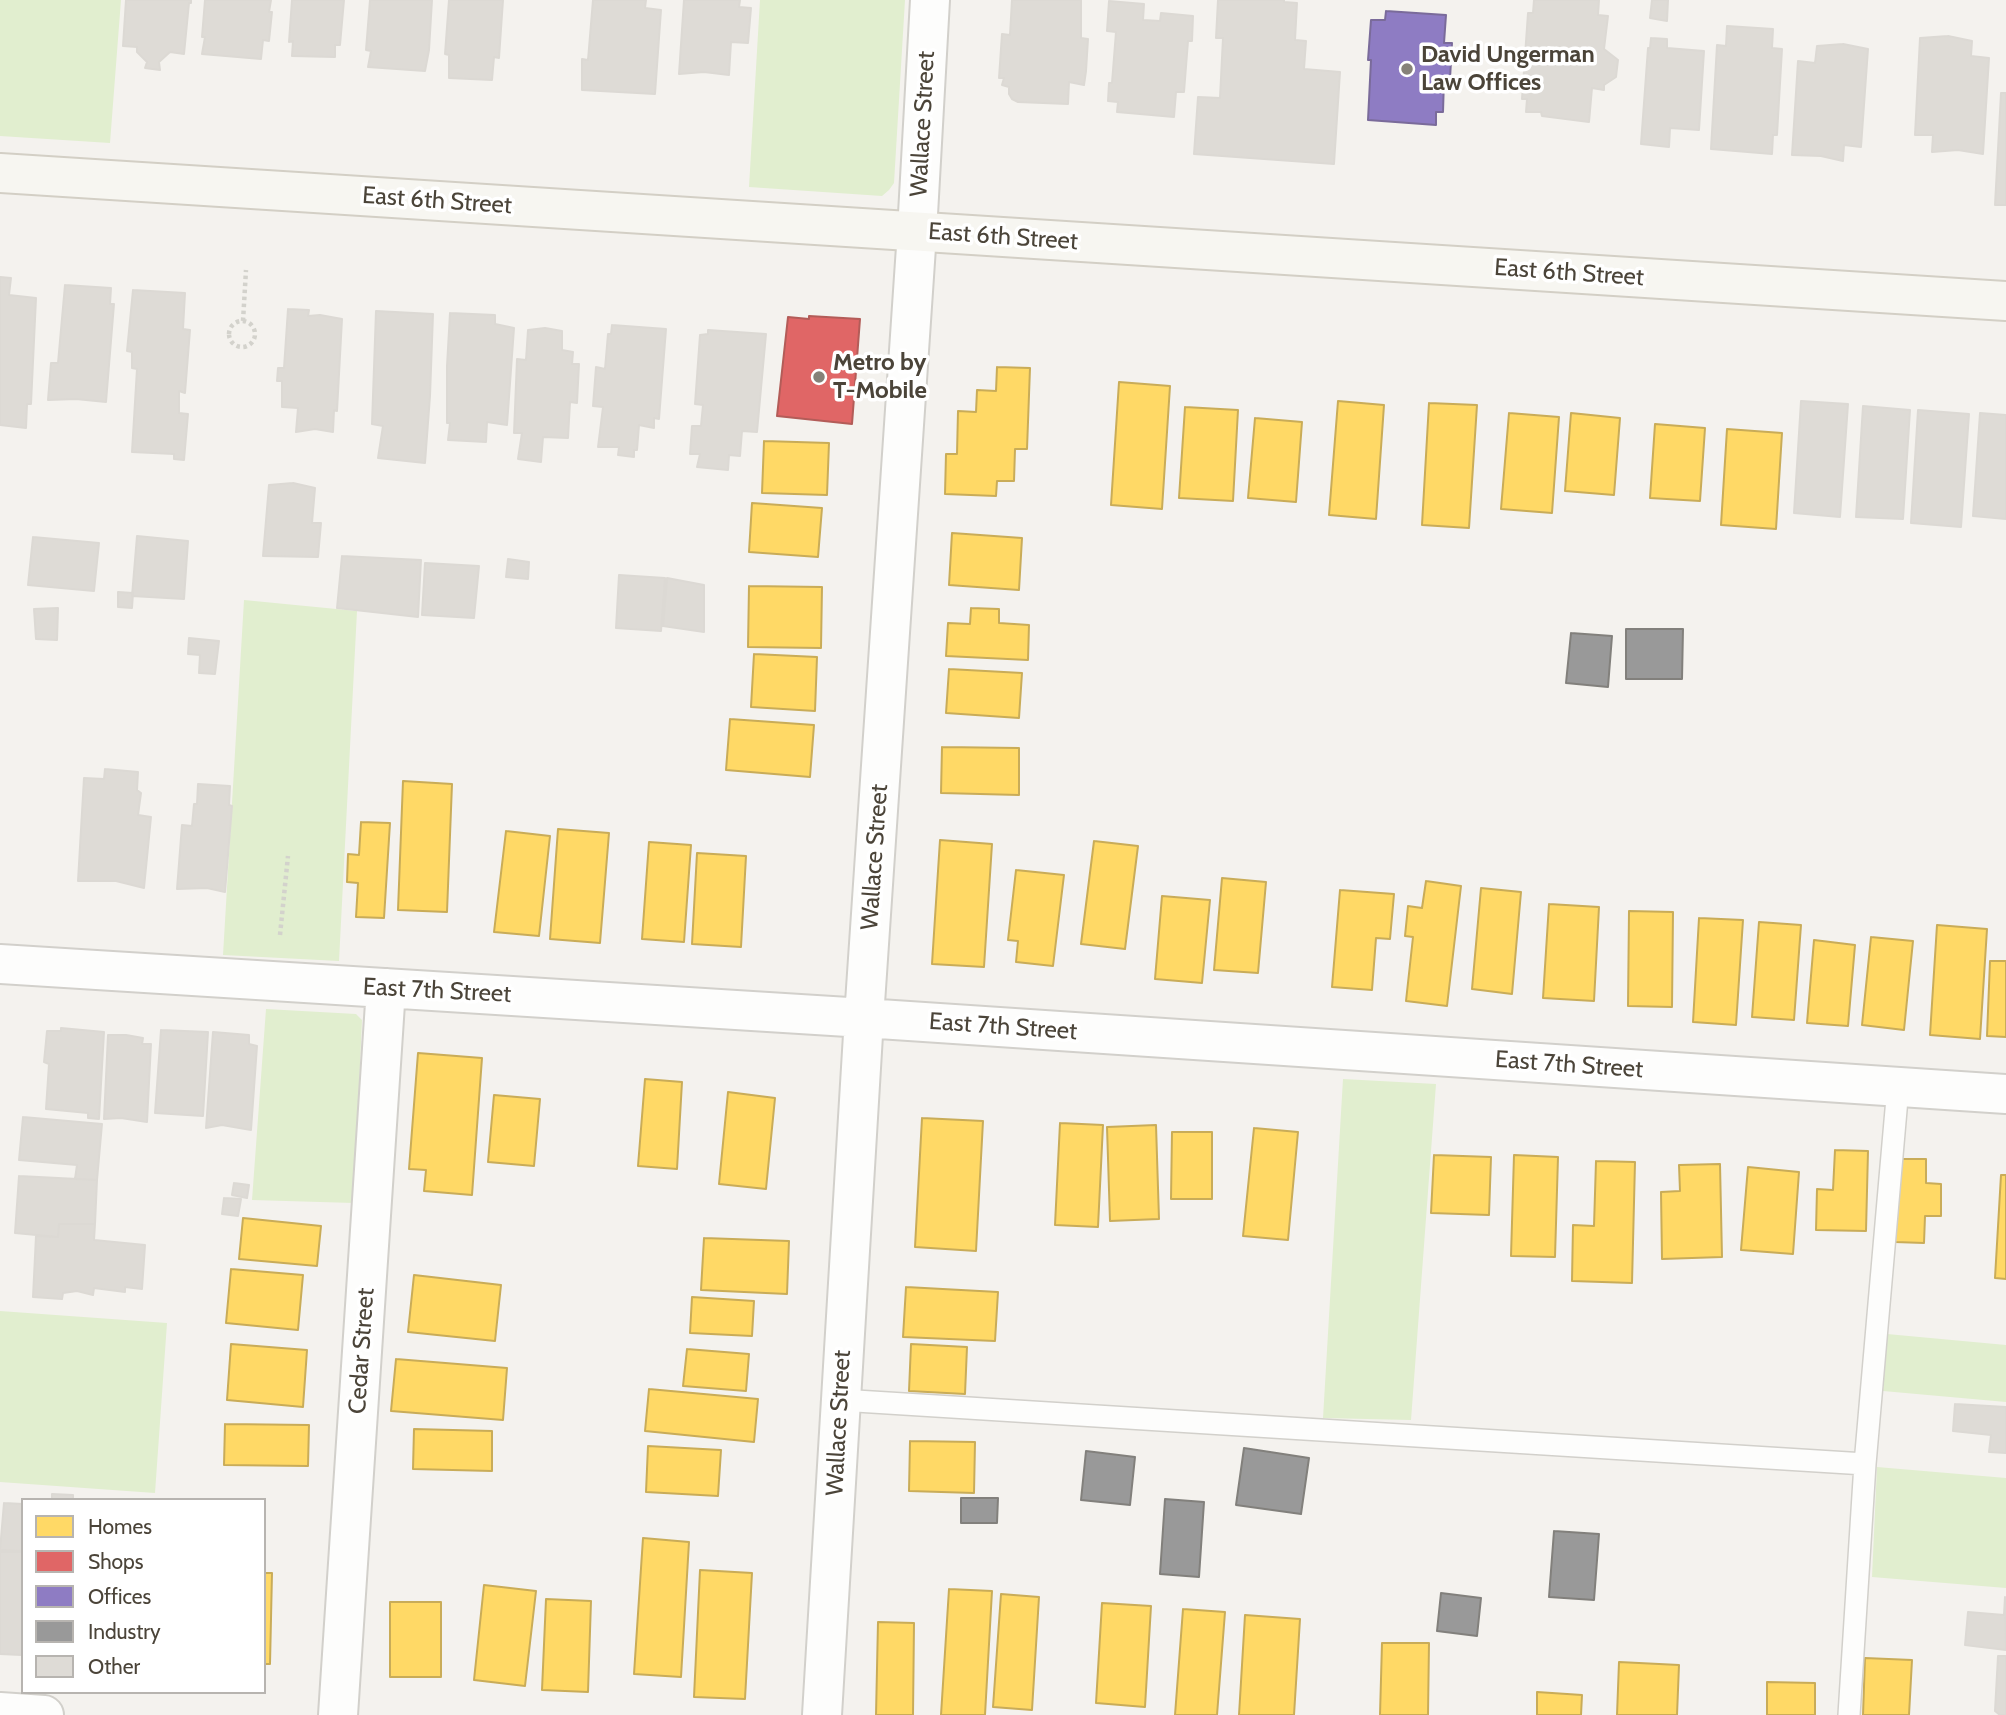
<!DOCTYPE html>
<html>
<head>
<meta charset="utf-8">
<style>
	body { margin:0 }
	#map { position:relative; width:2006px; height:1715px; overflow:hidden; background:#f4f2ee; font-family:Cabin,sans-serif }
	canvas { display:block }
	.legend { position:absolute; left:21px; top:1498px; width:245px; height:196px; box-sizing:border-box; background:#fff; border:2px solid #b7b4b0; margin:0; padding:9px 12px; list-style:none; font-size:21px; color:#4b4439 }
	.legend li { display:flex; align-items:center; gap:14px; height:35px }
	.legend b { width:35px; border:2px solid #b7b4b0 }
</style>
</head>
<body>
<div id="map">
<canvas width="2006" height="1715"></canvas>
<ul class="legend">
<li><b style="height:19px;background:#ffd966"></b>Homes</li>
<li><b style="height:19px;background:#e06666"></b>Shops</li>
<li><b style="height:19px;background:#8e7cc3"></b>Offices</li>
<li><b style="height:19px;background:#999"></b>Industry</li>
<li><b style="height:19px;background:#dedbd6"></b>Other</li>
</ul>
</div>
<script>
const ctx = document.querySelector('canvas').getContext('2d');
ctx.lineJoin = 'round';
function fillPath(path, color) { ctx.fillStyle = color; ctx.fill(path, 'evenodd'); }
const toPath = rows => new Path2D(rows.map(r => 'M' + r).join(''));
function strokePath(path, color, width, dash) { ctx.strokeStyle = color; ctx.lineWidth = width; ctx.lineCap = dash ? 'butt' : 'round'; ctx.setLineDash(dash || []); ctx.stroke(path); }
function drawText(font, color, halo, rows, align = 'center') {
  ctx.font = font + ' Cabin,sans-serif'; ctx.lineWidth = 7; ctx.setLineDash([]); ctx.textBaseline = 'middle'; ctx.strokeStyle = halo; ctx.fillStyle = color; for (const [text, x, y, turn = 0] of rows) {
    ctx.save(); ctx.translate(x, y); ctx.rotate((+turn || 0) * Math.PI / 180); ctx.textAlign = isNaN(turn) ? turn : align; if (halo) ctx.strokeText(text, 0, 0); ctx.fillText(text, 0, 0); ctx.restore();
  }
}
fillPath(toPath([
	[0,0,121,0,110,143,0,136],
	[760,0,905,0,894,183,889,190,882,196,749,187],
	[244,600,357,611,339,961,223,955],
	[266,1009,356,1014,362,1020,354,1203,252,1200],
	[1343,1079,1436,1084,1411,1420,1323,1418],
	[0,1311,167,1323,155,1493,0,1482],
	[1887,1334,2006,1345,2006,1402,1883,1391],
	[1877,1467,2006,1478,2006,1588,1872,1577]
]), '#e1eecf');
const homes = toPath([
	[997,367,1030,368,1027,449,1015,449,1014,481,997,481,996,496,945,494,946,454,957,454,958,411,976,412,977,390,996,391,997,367],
	[1119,382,1170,386,1162,509,1111,505,1119,382],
	[1338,401,1384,405,1376,519,1329,515,1338,401],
	[1429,403,1477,405,1469,528,1422,525,1429,403],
	[1185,407,1238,410,1233,501,1179,498,1185,407],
	[1509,413,1559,417,1552,513,1501,509,1509,413],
	[1571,413,1620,418,1614,495,1565,491,1571,413],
	[1255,418,1302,422,1296,502,1248,498,1255,418],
	[1655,424,1705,428,1700,501,1650,498,1655,424],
	[1727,429,1782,433,1776,529,1721,525,1727,429],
	[764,441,829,443,827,495,762,493,764,441],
	[752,503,822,508,818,557,749,552,752,503],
	[952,533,1022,538,1019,590,949,585,952,533],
	[749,586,822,587,821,648,748,647,749,586],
	[971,608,999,609,999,623,1029,625,1028,660,946,656,948,623,970,624,971,608],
	[754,654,817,657,815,711,751,707,754,654],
	[949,669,1022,673,1019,718,946,713,949,669],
	[730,719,814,725,810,777,726,770,730,719],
	[942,747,1019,748,1019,795,941,793,942,747],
	[403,781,452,784,447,912,398,910,403,781],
	[361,822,390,823,384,918,356,917,358,883,347,882,348,854,359,855,361,822],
	[558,829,609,833,600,943,550,939,558,829],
	[506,831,550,836,539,936,494,932,506,831],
	[940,840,992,844,984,967,932,964,940,840],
	[1094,841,1138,846,1125,949,1081,944,1094,841],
	[649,842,691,845,684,942,642,939,649,842],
	[697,853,746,856,741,947,692,944,697,853],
	[1016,870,1064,875,1053,966,1016,962,1018,941,1008,940,1016,870],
	[1222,878,1266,882,1258,973,1214,970,1222,878],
	[1426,881,1461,886,1447,1006,1406,1001,1413,937,1405,936,1408,906,1422,908,1426,881],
	[1481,888,1521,892,1512,994,1472,989,1481,888],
	[1340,890,1394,894,1390,939,1376,938,1372,990,1332,987,1340,890],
	[1162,896,1210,900,1202,983,1155,979,1162,896],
	[1549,904,1599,907,1594,1001,1543,998,1549,904],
	[1629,911,1673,912,1672,1007,1628,1006,1629,911],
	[1699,918,1743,920,1736,1025,1693,1022,1699,918],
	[1759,922,1801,925,1794,1020,1752,1017,1759,922],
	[1937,925,1987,929,1980,1039,1930,1035,1937,925],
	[1871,937,1913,941,1904,1030,1862,1025,1871,937],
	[1814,940,1855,945,1848,1026,1807,1023,1814,940],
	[1990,961,2006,961,2006,1037,1987,1036,1990,961],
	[418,1053,482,1058,472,1195,424,1191,426,1170,409,1169,418,1053],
	[645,1079,682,1082,677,1169,638,1166,645,1079],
	[728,1092,775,1098,766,1189,719,1184,728,1092],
	[494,1095,540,1099,534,1166,488,1162,494,1095],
	[922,1118,983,1121,976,1251,915,1247,922,1118],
	[1060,1123,1103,1125,1098,1227,1055,1225,1060,1123],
	[1156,1125,1159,1219,1110,1221,1107,1127,1156,1125],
	[1254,1128,1298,1132,1288,1240,1243,1236,1254,1128],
	[1172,1132,1212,1132,1212,1199,1171,1199,1172,1132],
	[1835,1150,1868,1151,1866,1231,1816,1230,1817,1189,1833,1190,1835,1150],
	[1434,1155,1491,1157,1489,1215,1431,1213,1434,1155],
	[1514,1155,1558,1157,1555,1257,1511,1256,1514,1155],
	[1896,1159,1926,1159,1926,1183,1941,1184,1941,1216,1925,1216,1924,1243,1895,1242,1896,1159],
	[1596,1161,1635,1162,1632,1283,1572,1281,1573,1225,1594,1226,1596,1161],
	[1720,1164,1722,1257,1662,1259,1661,1192,1680,1191,1679,1165,1720,1164],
	[1748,1167,1799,1172,1793,1254,1741,1250,1748,1167],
	[2001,1175,2006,1175,2006,1279,1995,1278,2001,1175],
	[243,1218,321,1226,317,1266,239,1259,243,1218],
	[704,1238,789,1241,787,1294,701,1290,704,1238],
	[231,1269,303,1275,298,1330,226,1323,231,1269],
	[414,1275,501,1285,495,1341,408,1332,414,1275],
	[906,1287,998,1292,995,1341,903,1337,906,1287],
	[692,1297,754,1301,752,1336,690,1333,692,1297],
	[231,1344,307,1350,303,1407,227,1400,231,1344],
	[911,1344,967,1347,965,1394,909,1391,911,1344],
	[687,1349,749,1354,746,1391,683,1386,687,1349],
	[396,1359,507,1368,503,1420,391,1411,396,1359],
	[649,1389,758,1399,754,1442,645,1431,649,1389],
	[225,1424,309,1425,308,1466,224,1465,225,1424],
	[414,1429,492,1431,492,1471,413,1469,414,1429],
	[910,1441,975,1442,974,1493,909,1491,910,1441],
	[648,1446,721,1450,718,1496,646,1492,648,1446],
	[643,1538,689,1542,681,1677,634,1674,643,1538],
	[700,1570,752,1573,745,1699,694,1697,700,1570],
	[264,1573,272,1573,270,1664,264,1664,264,1573],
	[484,1585,536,1591,525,1686,474,1680,484,1585],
	[949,1589,992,1591,985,1715,941,1715,949,1589],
	[1001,1594,1039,1597,1032,1710,993,1707,1001,1594],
	[546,1599,591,1601,588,1692,542,1690,546,1599],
	[390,1602,441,1602,441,1677,390,1677,390,1602],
	[1102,1603,1151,1606,1145,1707,1096,1703,1102,1603],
	[1183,1609,1225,1612,1217,1715,1175,1715,1183,1609],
	[1245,1615,1300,1619,1294,1715,1239,1715,1245,1615],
	[878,1622,914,1623,913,1715,876,1715,878,1622],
	[1382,1643,1429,1643,1428,1715,1380,1715,1382,1643],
	[1865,1658,1912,1660,1909,1715,1863,1715,1865,1658],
	[1619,1662,1679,1665,1677,1715,1617,1715,1619,1662],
	[1767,1682,1815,1683,1815,1715,1767,1715,1767,1682],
	[1537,1692,1582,1695,1581,1715,1537,1715,1537,1692]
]);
fillPath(homes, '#ffd966');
strokePath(homes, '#c9ac58', 2);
const shops = toPath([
	[809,316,860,319,852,424,777,416,788,317,809,319,809,316]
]);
fillPath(shops, '#e06666');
strokePath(shops, '#b35c58', 2);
const offices = toPath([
	[1386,11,1446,15,1444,43,1452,43,1450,79,1444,79,1443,112,1436,112,1436,125,1368,120,1371,60,1368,60,1371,20,1385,20,1386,11]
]);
fillPath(offices, '#8e7cc3');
strokePath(offices, '#7a6b9a', 2);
const industry = toPath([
	[1626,629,1683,629,1682,679,1626,679,1626,629],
	[1571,633,1612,636,1608,687,1566,683,1571,633],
	[1244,1448,1309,1458,1301,1514,1236,1505,1244,1448],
	[1086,1451,1135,1457,1130,1505,1081,1500,1086,1451],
	[961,1498,998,1498,997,1523,961,1523,961,1498],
	[1165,1499,1204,1502,1199,1577,1160,1574,1165,1499],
	[1554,1531,1599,1534,1594,1600,1549,1597,1554,1531],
	[1441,1593,1481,1598,1477,1636,1437,1631,1441,1593]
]);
fillPath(industry, '#999');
strokePath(industry, '#82807c', 2);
const building = toPath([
	[126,0,191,0,191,3,189,3,184,54,170,52,159,62,160,70,145,68,147,62,137,52,137,47,123,46,126,0],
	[205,0,271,0,269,12,272,12,269,41,263,40,261,59,202,54,205,37,202,37,205,0],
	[292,0,344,0,340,45,335,45,335,57,292,56,293,41,289,42,292,0],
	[370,0,432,0,429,50,425,71,368,67,371,51,366,50,370,0],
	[449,0,503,0,499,58,494,57,492,80,449,78,449,55,445,54,449,0],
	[593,0,646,0,645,8,661,10,655,94,582,90,582,59,588,60,593,0],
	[684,0,740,0,739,7,751,8,748,43,731,42,729,75,704,72,679,74,684,0],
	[1012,0,1081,0,1081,38,1088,39,1086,71,1084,85,1069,82,1068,104,1018,102,1012,99,1009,94,1009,87,1002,85,1004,78,999,78,1002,34,1010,35,1012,0],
	[1218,0,1284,0,1284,2,1297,3,1295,40,1306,41,1304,69,1340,72,1334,164,1194,154,1198,97,1220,98,1223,38,1216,38,1218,0],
	[1534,0,1599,0,1598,15,1608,16,1604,49,1618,60,1616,77,1604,85,1604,90,1592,88,1589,122,1542,116,1541,112,1526,112,1527,99,1522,99,1528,13,1533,13,1534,0],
	[1652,0,1668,0,1667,21,1650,18,1652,0],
	[1109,1,1144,4,1143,20,1160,21,1161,13,1193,16,1192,41,1188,41,1184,92,1176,92,1174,117,1117,112,1118,102,1108,101,1109,83,1112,83,1116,32,1107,31,1109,1],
	[1727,26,1773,29,1772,48,1782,49,1777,135,1773,135,1772,154,1711,149,1717,45,1726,46,1727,26],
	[1948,36,1972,41,1971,56,1989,58,1983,154,1958,150,1932,152,1933,135,1915,135,1920,38,1948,36],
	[1651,38,1667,39,1667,48,1704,51,1699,130,1670,128,1669,147,1641,144,1648,48,1650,48,1651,38],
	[1843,44,1868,49,1861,147,1844,145,1843,161,1821,156,1792,155,1798,61,1815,63,1817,46,1843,44],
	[2001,93,2006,93,2006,205,1995,205,2001,93],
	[0,277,11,278,9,295,36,298,31,404,27,404,26,428,0,425,0,277],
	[65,285,111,288,110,304,114,304,106,402,76,399,48,400,51,363,58,363,65,285],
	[133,290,185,293,183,329,190,330,185,393,179,391,179,413,188,414,184,460,174,459,174,454,132,452,137,369,132,368,132,352,127,351,133,290],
	[288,309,309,310,308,316,320,315,342,319,337,411,334,410,333,432,315,429,296,432,298,408,282,407,282,381,277,381,278,368,284,368,288,309],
	[376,311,433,314,430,396,425,463,378,458,383,426,372,424,376,311],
	[450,313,495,315,495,324,514,328,507,425,487,422,486,442,448,440,450,423,447,423,447,366,450,313],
	[612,325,666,329,659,419,654,418,654,428,639,425,637,450,634,450,634,457,618,455,619,447,598,447,603,407,593,406,596,367,605,369,608,334,611,334,612,325],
	[545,328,562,331,562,350,573,352,572,364,579,364,577,403,570,402,568,438,543,437,541,462,518,459,522,433,514,433,517,359,526,360,528,330,545,328],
	[708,330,766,334,757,432,742,431,740,456,729,455,728,470,697,467,700,454,690,454,692,426,701,426,703,405,695,404,700,335,708,334,708,330],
	[1801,401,1848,404,1840,517,1794,513,1801,401],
	[1863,406,1910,410,1903,519,1856,517,1863,406],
	[1918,410,1969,414,1961,527,1911,523,1918,410],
	[1980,413,2006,415,2006,519,1973,516,1980,413],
	[293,483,315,488,312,523,321,523,318,557,263,556,269,485,293,483],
	[137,536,188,541,184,599,132,596,137,536],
	[33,537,99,543,94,591,28,585,33,537],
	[342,556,421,560,418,617,337,608,342,556],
	[508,559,529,562,528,579,506,577,508,559],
	[425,563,479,566,474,618,422,615,425,563],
	[619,575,665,578,661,631,616,628,619,575],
	[667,578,704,585,704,632,663,626,667,578],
	[118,592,133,593,132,608,118,607,118,592],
	[58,608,57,640,36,639,34,609,58,608],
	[189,638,219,641,215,674,199,673,200,655,188,654,189,638],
	[105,769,138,772,137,790,141,793,138,815,151,817,144,888,116,881,78,881,84,778,104,779,105,769],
	[198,784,230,786,229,805,232,806,225,892,207,888,177,889,182,825,192,826,194,804,197,804,198,784],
	[61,1028,104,1032,99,1119,88,1118,88,1113,46,1109,49,1064,44,1062,47,1031,61,1031,61,1028],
	[161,1030,208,1032,203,1116,155,1113,161,1030],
	[213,1032,249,1035,249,1044,257,1046,251,1130,222,1125,206,1128,213,1032],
	[108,1035,126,1035,143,1038,142,1044,151,1044,147,1122,121,1118,104,1119,108,1035],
	[23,1117,102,1124,97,1180,75,1179,77,1165,19,1160,23,1117],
	[19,1176,97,1180,95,1224,59,1224,58,1237,15,1233,19,1176],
	[234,1183,249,1185,247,1198,232,1195,234,1183],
	[224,1198,241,1199,238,1216,222,1214,224,1198],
	[59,1224,95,1224,94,1240,145,1245,142,1289,125,1287,125,1292,94,1288,93,1295,77,1291,63,1293,62,1299,33,1297,36,1236,58,1237,59,1224],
	[1955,1404,2006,1407,2006,1453,1989,1452,1991,1435,1953,1431,1955,1404],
	[52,1494,73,1495,73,1500,52,1500,52,1494],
	[4,1503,23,1504,23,1551,0,1550,4,1503],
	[0,1552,23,1552,22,1655,0,1654,0,1552],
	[2005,1597,2006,1650,1965,1645,1968,1612,2004,1615,2005,1597],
	[1998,1656,2006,1656,2006,1715,2000,1715,1995,1711,1998,1656]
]);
fillPath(building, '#dedbd6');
strokePath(building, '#dcd9d4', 2);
const service = toPath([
	[840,1400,1865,1464,1849,1715],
	[1865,1464,1898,1087]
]);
const minor = toPath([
	[0,964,864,1018,2006,1094],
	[338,1715,386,988],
	[822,1715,864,1018,917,232,930,0]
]);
const tertiary = toPath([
	[0,1712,44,1715]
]);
const secondary = toPath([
	[0,173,2006,301]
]);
strokePath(service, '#d2d0cb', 24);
strokePath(minor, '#d2d0cb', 42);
strokePath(tertiary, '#d2d0cb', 42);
strokePath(secondary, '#d3cfc5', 42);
strokePath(toPath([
	'229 334a13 13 0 1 1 26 0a13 13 0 1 1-26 0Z',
	[243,321,246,270],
	[280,935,288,856]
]), '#d3d2cc', 4.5, [3.5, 3.5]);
strokePath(service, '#fdfdfc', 21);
strokePath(minor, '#fdfdfc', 38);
strokePath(tertiary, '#fdfdfc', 38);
strokePath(secondary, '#f7f6f1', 38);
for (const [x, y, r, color] of [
	[1407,69,7,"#868178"],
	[819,377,7,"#868178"]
]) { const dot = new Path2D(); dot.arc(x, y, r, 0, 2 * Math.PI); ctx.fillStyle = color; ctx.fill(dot); strokePath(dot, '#fff', 2.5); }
drawText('bold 24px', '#4b4439', '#fff', [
	["David Ungerman",1421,55],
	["Law Offices",1421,83],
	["Metro by",833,363],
	["T-Mobile",833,391]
], 'left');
drawText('24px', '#4b4439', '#fff', [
	["Wallace Street",923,124,-87],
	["East 6th Street",437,201,4],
	["East 6th Street",1003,237,4],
	["East 6th Street",1569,273,4],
	["Wallace Street",875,857,-86],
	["East 7th Street",437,991,3],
	["East 7th Street",1003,1027,4],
	["East 7th Street",1569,1065,4],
	["Cedar Street",362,1351,-86],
	["Wallace Street",839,1423,-87]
]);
</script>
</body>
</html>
